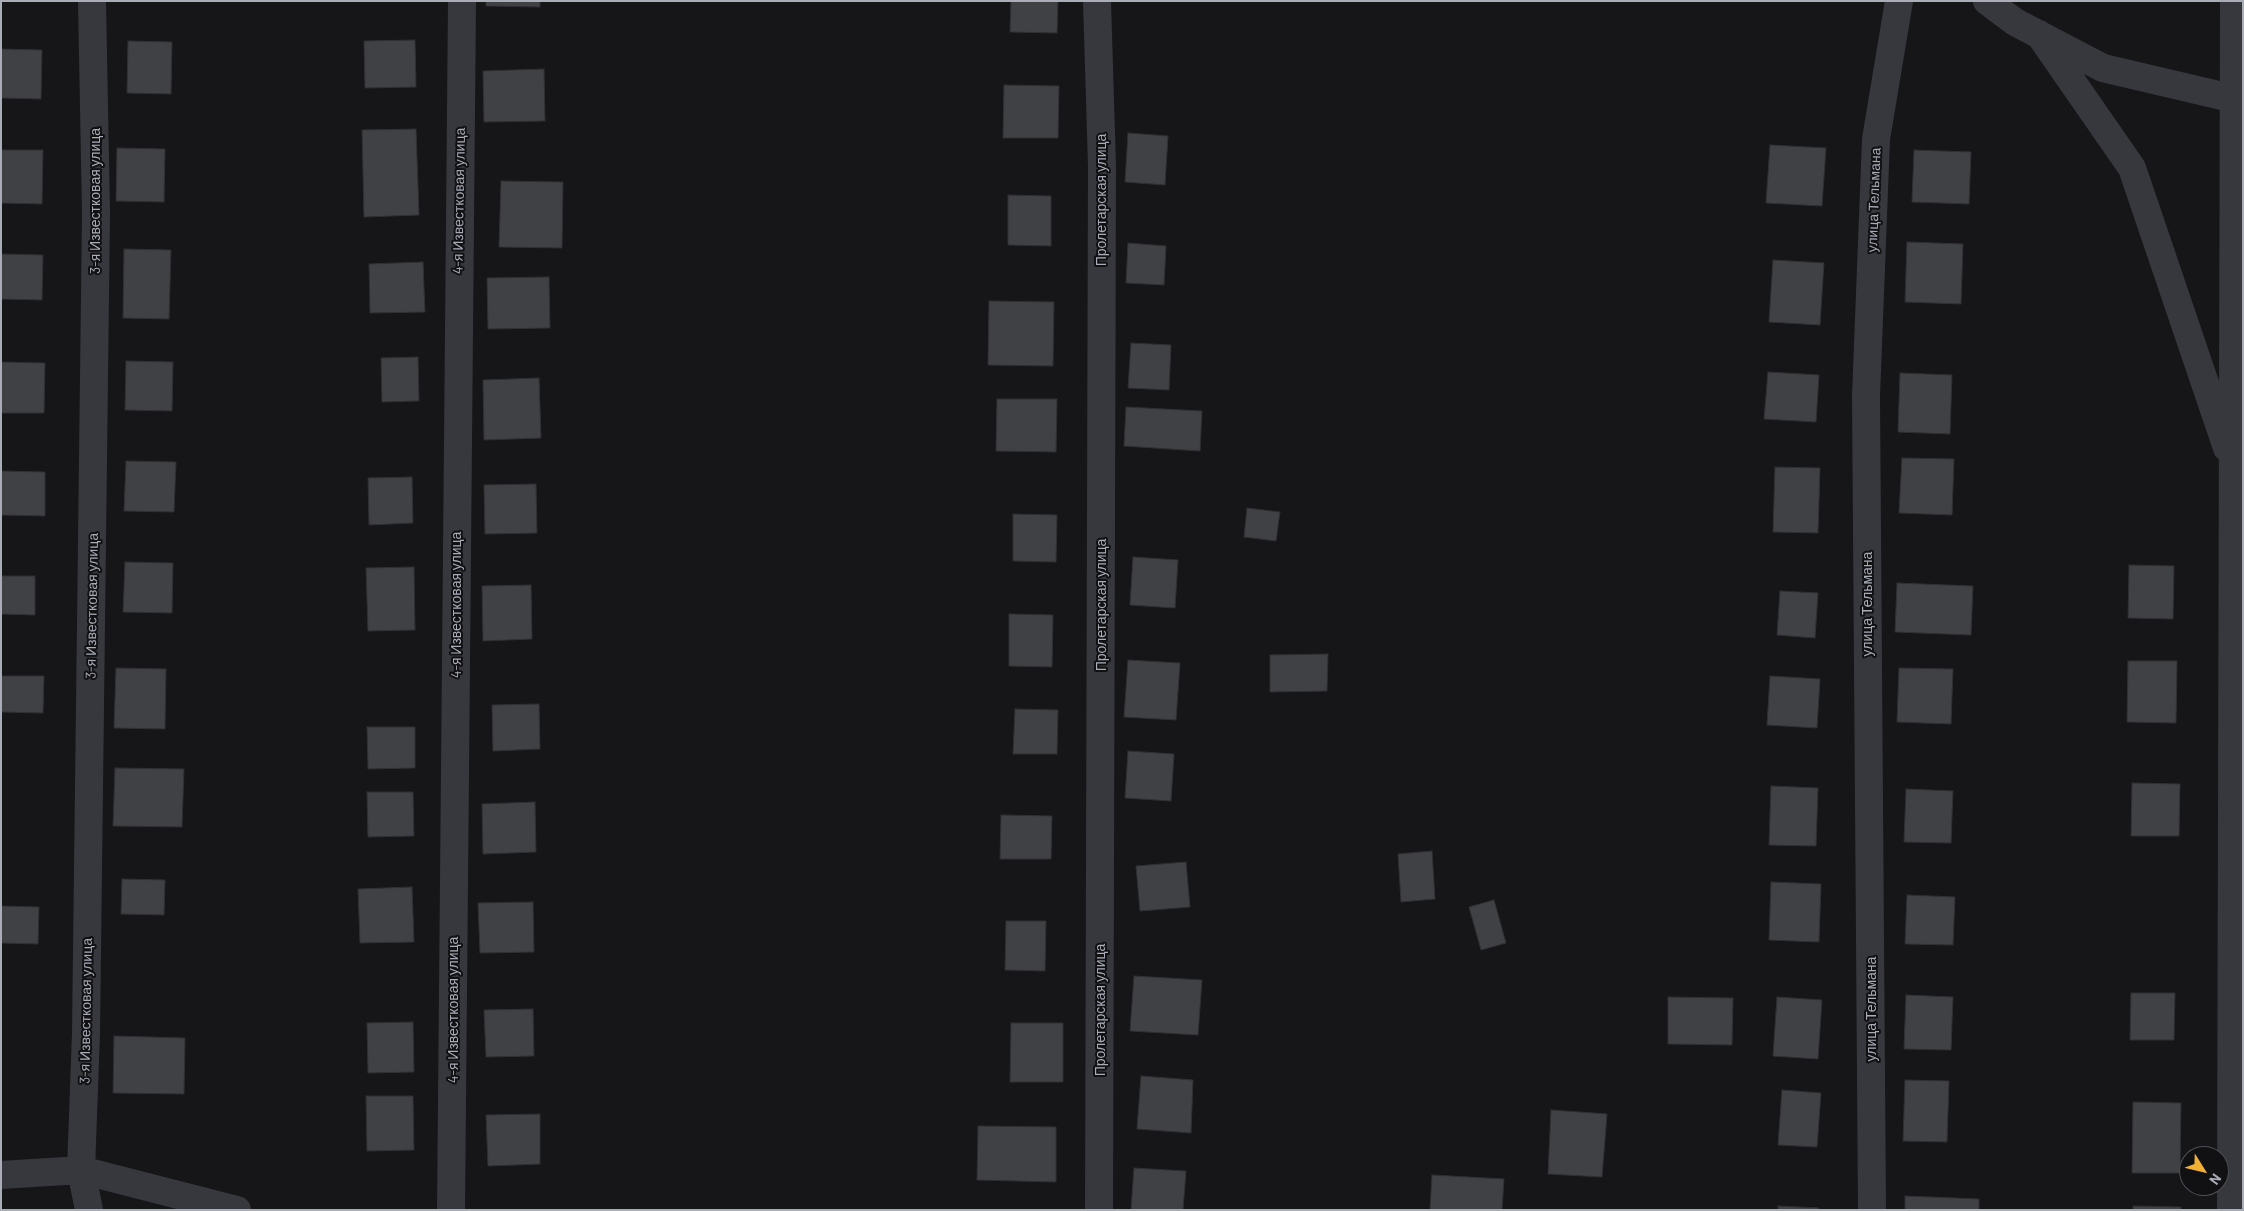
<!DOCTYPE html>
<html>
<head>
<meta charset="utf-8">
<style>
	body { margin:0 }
	#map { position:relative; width:2244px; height:1211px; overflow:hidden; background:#161618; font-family:Barlow,sans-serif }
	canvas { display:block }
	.frame { position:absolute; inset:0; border:2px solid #a8adb8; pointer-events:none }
	.north { position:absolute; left:2179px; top:1146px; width:50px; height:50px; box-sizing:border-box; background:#111113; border:1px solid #4d4f55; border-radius:50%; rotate:126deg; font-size:14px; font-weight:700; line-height:20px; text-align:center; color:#a8adb8 }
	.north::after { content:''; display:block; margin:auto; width:18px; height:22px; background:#f2b134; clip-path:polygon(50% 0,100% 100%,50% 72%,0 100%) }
</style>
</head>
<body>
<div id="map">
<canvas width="2244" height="1211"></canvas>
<div class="frame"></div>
<div class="north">N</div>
</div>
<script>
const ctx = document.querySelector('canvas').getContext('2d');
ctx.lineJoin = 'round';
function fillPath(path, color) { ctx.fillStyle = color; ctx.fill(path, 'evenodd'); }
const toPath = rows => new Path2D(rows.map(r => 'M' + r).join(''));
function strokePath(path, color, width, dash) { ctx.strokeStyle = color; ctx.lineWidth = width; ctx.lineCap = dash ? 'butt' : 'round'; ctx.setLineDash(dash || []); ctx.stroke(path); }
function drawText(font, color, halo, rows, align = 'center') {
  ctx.font = font + ' Barlow,sans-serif'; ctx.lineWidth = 4; ctx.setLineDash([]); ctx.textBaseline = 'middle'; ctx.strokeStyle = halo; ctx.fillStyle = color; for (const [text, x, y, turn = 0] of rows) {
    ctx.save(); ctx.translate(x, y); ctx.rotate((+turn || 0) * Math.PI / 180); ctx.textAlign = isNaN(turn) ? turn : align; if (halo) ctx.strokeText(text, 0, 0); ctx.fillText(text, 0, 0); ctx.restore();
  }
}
const building = toPath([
	[486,1,540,1,540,7,486,6,486,1],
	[1011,1,1058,1,1057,33,1010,32,1011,1],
	[415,40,416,87,365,88,364,41,415,40],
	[128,41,172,42,171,94,127,93,128,41],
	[1,49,42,50,41,99,1,98,1,49],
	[544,69,545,121,484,122,483,71,544,69],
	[1004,85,1059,86,1058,138,1003,138,1004,85],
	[416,129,419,215,364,217,362,130,416,129],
	[1128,133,1168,136,1165,185,1125,182,1128,133],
	[1770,145,1826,148,1822,206,1766,203,1770,145],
	[117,148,165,149,164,202,116,201,117,148],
	[1,150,43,150,42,204,1,203,1,150],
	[1914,150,1971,152,1969,204,1912,202,1914,150],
	[501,181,563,182,562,248,499,247,501,181],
	[1008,195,1051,196,1051,246,1008,245,1008,195],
	[1907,242,1963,244,1961,304,1905,302,1907,242],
	[1128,243,1166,246,1164,285,1126,283,1128,243],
	[124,249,171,250,169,319,123,318,124,249],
	[1,254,43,255,42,300,1,299,1,254],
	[1773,260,1824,263,1820,325,1769,322,1773,260],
	[423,262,425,312,370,313,369,264,423,262],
	[549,277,550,328,488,329,487,278,549,277],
	[989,301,1054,302,1053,366,988,365,989,301],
	[1131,343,1171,345,1169,390,1128,388,1131,343],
	[418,357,419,401,382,402,381,358,418,357],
	[126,361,173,362,172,411,125,410,126,361],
	[1,362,45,363,44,413,1,413,1,362],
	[1768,372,1819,375,1816,422,1764,419,1768,372],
	[1900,373,1952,375,1950,434,1898,432,1900,373],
	[539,378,541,438,484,440,483,380,539,378],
	[997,399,1057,399,1056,452,996,451,997,399],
	[1126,407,1202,411,1200,451,1124,446,1126,407],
	[1902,458,1954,459,1952,515,1899,513,1902,458],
	[126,461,176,462,174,512,124,511,126,461],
	[1775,467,1820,468,1818,533,1773,532,1775,467],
	[1,471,45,472,45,516,1,515,1,471],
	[412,477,413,523,369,525,368,478,412,477],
	[536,484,537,533,485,534,484,485,536,484],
	[1247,508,1280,512,1276,541,1244,537,1247,508],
	[1013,514,1057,515,1056,562,1013,561,1013,514],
	[1133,557,1178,560,1175,608,1130,605,1133,557],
	[125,562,173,563,172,613,123,612,125,562],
	[2129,565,2174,566,2173,619,2128,618,2129,565],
	[414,567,415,630,368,631,366,568,414,567],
	[1,576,35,576,35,615,1,614,1,576],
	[1897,583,1973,586,1971,635,1895,632,1897,583],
	[531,585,532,639,483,641,482,586,531,585],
	[1780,591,1818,593,1815,638,1777,635,1780,591],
	[1009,614,1053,615,1052,667,1009,666,1009,614],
	[1328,654,1327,691,1270,692,1270,655,1328,654],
	[1128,660,1180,663,1176,720,1124,717,1128,660],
	[2128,661,2177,661,2176,723,2127,722,2128,661],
	[116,668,166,669,165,729,114,728,116,668],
	[1899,668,1953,669,1951,724,1897,722,1899,668],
	[1,676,44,676,43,713,1,712,1,676],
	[1770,676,1820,679,1817,728,1767,725,1770,676],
	[539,704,540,749,493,751,492,705,539,704],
	[1015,709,1058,710,1057,754,1013,754,1015,709],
	[367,727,415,727,415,768,368,769,367,727],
	[1128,751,1174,754,1171,801,1125,798,1128,751],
	[115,768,184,769,182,827,113,826,115,768],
	[2132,783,2180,784,2179,836,2131,836,2132,783],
	[1771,786,1818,788,1816,846,1769,845,1771,786],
	[1906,789,1953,791,1951,843,1904,842,1906,789],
	[367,792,413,792,414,836,368,837,367,792],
	[535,802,536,852,483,854,482,804,535,802],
	[1001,815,1052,816,1051,859,1000,859,1001,815],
	[1432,851,1435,899,1401,902,1398,854,1432,851],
	[1186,862,1190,907,1140,911,1136,866,1186,862],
	[122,879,165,880,164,915,121,914,122,879],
	[1771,882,1821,884,1819,942,1769,940,1771,882],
	[412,887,414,942,360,943,358,889,412,887],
	[1907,895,1955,897,1953,945,1905,944,1907,895],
	[1494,900,1506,943,1481,950,1469,907,1494,900],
	[533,902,534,952,480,953,478,903,533,902],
	[1,906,39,907,38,944,1,943,1,906],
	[1006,921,1046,921,1045,971,1005,970,1006,921],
	[1134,976,1202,980,1198,1035,1130,1031,1134,976],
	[2131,993,2175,993,2174,1040,2130,1040,2131,993],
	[1906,995,1953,997,1951,1050,1904,1049,1906,995],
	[1668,997,1733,998,1732,1045,1668,1044,1668,997],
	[1777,997,1822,1000,1818,1059,1773,1056,1777,997],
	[533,1009,534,1056,486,1057,484,1010,533,1009],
	[413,1022,414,1072,368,1073,367,1023,413,1022],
	[1011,1023,1063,1023,1063,1082,1010,1082,1011,1023],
	[114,1036,185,1038,184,1094,113,1093,114,1036],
	[1141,1076,1193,1080,1191,1133,1137,1129,1141,1076],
	[1905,1080,1949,1081,1947,1142,1903,1141,1905,1080],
	[1782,1090,1821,1093,1817,1147,1778,1145,1782,1090],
	[366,1096,413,1096,414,1150,367,1151,366,1096],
	[2133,1102,2181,1103,2180,1173,2132,1173,2133,1102],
	[1551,1110,1607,1114,1602,1177,1548,1174,1551,1110],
	[540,1114,540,1164,488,1166,486,1115,540,1114],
	[978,1126,1056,1127,1056,1182,977,1180,978,1126],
	[1134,1168,1186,1171,1183,1210,1131,1210,1134,1168],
	[1432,1175,1504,1179,1502,1210,1430,1210,1432,1175],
	[1905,1196,1979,1199,1979,1210,1905,1210,1905,1196],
	[1778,1206,1819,1208,1819,1210,1778,1210,1778,1206],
	[2133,1206,2181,1207,2181,1210,2133,1210,2133,1206]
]);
fillPath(building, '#404145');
strokePath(building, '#303034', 1);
strokePath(toPath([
	[1097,1,1102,166,1099,1210],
	[1987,1,2015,22,2103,68,2235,99],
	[2039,34,2132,168,2227,448],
	[1,1175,81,1170,237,1210],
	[89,1210,81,1170,86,1033,96,213,92,1],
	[451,1210,462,1],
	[1872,1210,1866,396,1876,139,1899,1],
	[2231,1210,2234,1]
]), '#37383d', 28);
drawText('14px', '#a8adb8', '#111113', [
	["Пролетарская улица",1101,200,-90],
	["улица Тельмана",1874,200,-88],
	["3-я Известковая улица",95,201,-90],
	["4-я Известковая улица",459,201,-89],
	["улица Тельмана",1867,604,-90],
	["4-я Известковая улица",456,605,-90],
	["Пролетарская улица",1101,605,-90],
	["3-я Известковая улица",92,606,-89],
	["улица Тельмана",1871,1009,-90],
	["4-я Известковая улица",453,1010,-90],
	["Пролетарская улица",1100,1010,-90],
	["3-я Известковая улица",86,1011,-89]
]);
</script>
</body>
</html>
